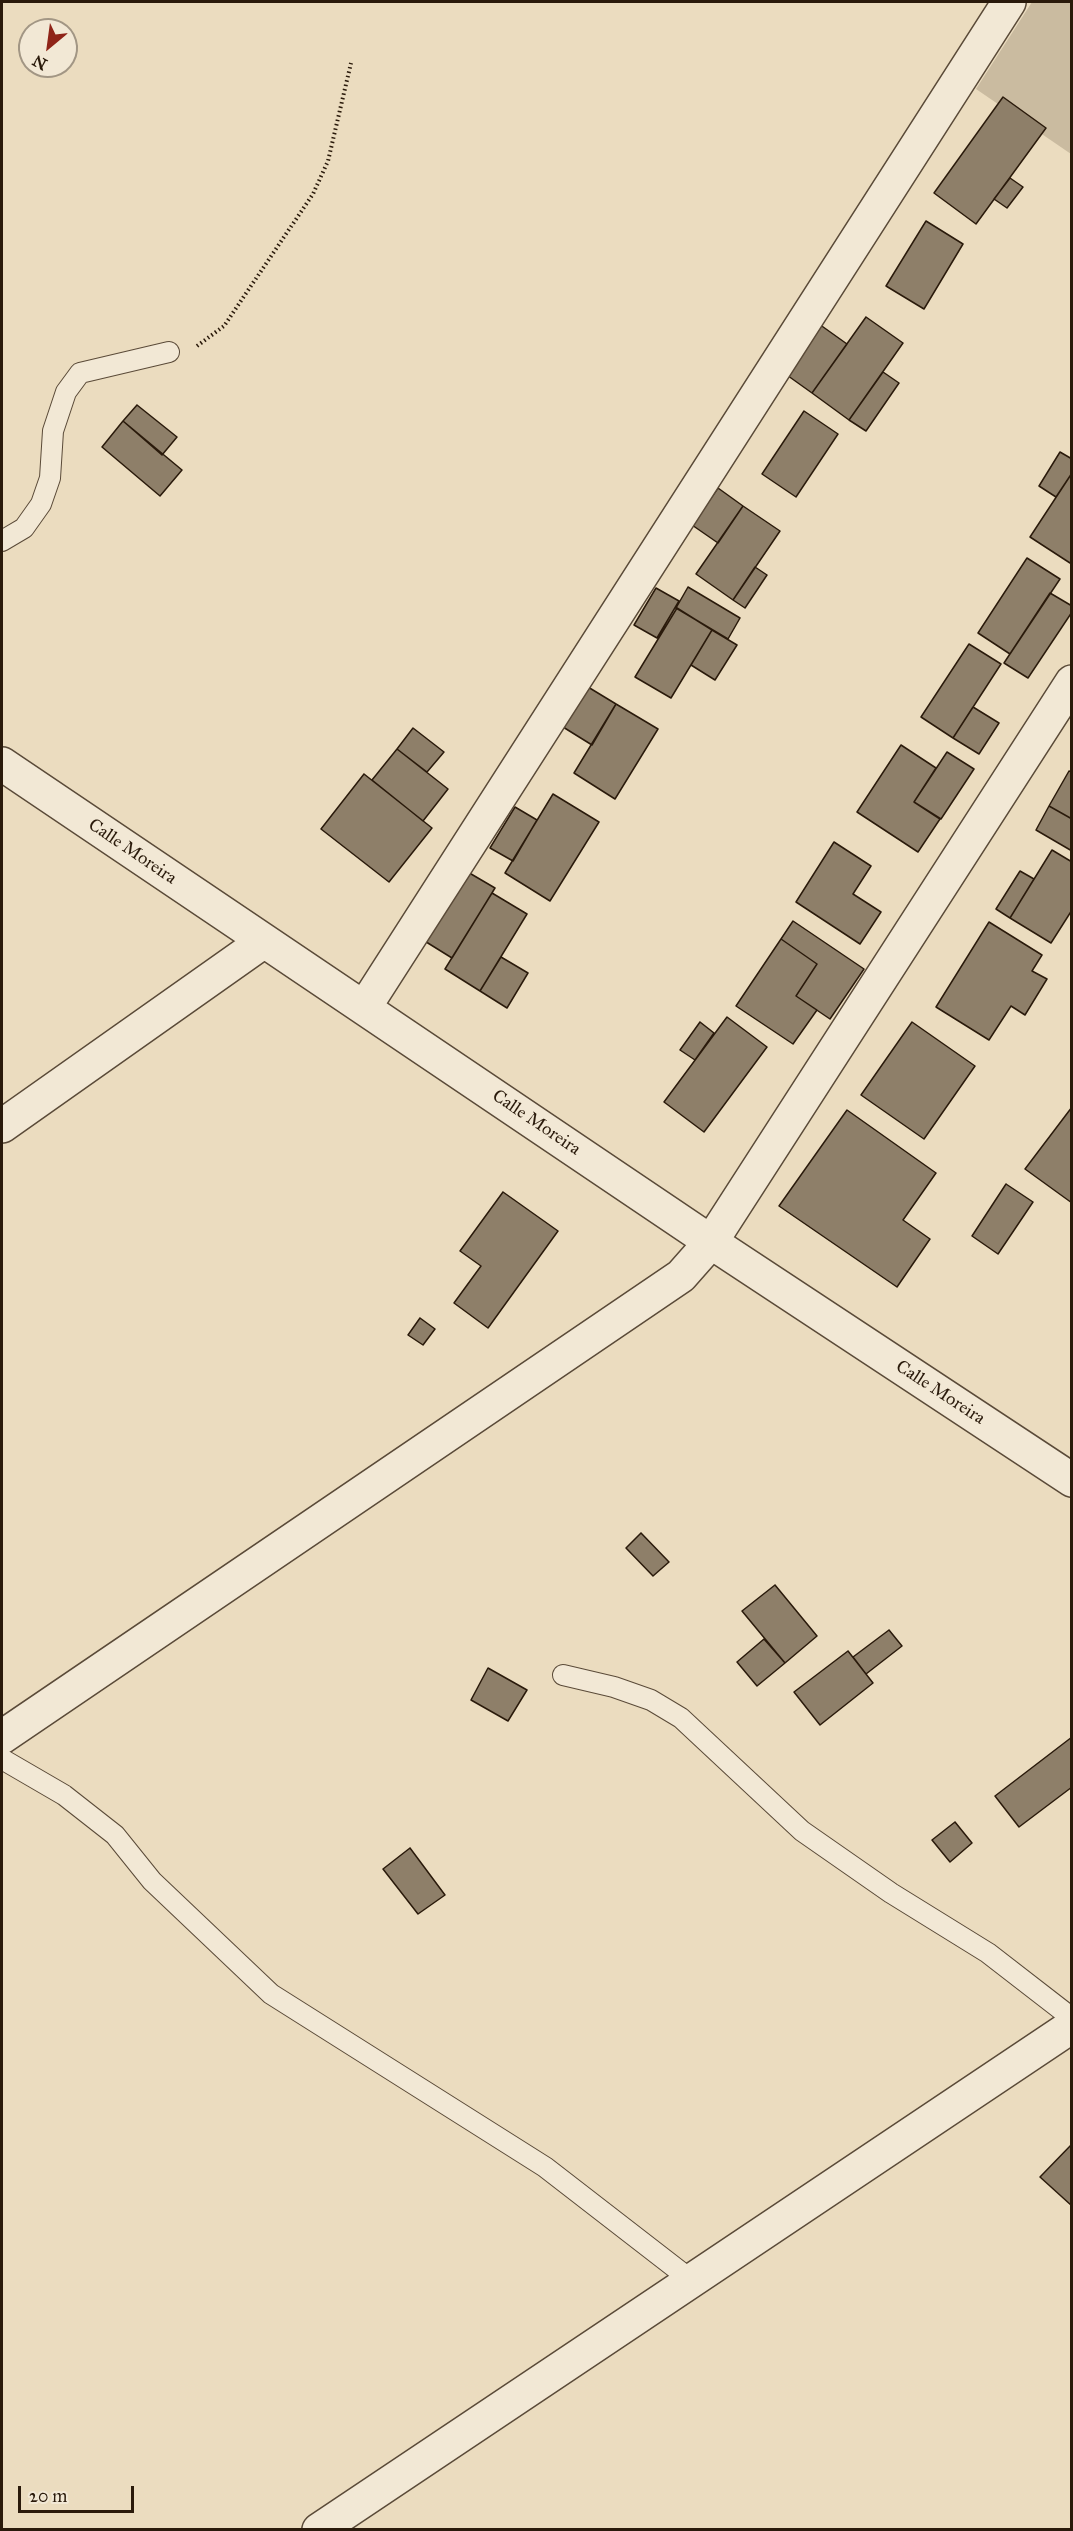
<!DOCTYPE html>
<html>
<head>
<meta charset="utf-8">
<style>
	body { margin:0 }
	#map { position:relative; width:1073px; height:2531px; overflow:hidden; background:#ebdcbf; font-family:"IM FELL Great Primer",serif }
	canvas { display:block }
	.frame { position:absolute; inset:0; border:3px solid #2a1a0b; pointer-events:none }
	.north { position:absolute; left:18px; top:18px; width:60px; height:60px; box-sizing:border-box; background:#f2e8d5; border:2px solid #a29684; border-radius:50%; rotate:209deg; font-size:16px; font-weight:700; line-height:24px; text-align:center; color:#2a1a0b }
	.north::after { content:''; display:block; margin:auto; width:21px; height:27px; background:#8f2418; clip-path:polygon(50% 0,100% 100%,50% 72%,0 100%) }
	.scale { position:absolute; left:18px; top:2486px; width:116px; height:27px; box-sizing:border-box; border:3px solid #2a1a0b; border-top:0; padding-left:8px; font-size:18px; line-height:21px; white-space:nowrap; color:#2a1a0b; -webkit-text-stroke:4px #f2e8d5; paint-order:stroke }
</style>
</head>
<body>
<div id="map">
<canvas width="1073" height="2531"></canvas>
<div class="frame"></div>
<div class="north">N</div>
<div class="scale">20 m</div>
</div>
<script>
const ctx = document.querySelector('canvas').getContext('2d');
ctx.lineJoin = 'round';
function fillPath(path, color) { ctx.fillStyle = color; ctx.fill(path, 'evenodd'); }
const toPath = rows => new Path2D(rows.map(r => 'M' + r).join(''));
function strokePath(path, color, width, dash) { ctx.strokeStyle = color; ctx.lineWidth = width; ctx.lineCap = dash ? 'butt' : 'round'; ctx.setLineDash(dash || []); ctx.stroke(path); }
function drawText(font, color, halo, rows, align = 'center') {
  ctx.font = font + ' "IM FELL Great Primer",serif'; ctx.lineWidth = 5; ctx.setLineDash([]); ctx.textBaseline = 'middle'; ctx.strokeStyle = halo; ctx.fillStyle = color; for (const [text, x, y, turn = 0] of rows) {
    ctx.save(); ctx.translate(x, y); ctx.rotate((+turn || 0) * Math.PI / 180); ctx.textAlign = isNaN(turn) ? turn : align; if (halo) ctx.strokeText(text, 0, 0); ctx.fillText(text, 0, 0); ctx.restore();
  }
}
fillPath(toPath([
	[1032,2,1071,2,1071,154,976,89]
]), '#cabba0');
const building = toPath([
	[1003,97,1046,128,976,224,934,193,1003,97],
	[1010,178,1023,187,1007,208,994,199,1010,178],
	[926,221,963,244,924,309,886,286,926,221],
	[866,317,903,343,849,420,812,393,866,317],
	[819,324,847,344,812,393,784,373,819,324],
	[883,372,899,383,866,431,849,420,883,372],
	[137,405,177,437,162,455,123,421,137,405],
	[804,411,838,434,796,497,762,474,804,411],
	[123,421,182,470,160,496,102,447,123,421],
	[1060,452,1072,459,1072,473,1056,497,1039,486,1060,452],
	[1072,473,1072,561,1070,563,1030,537,1072,473],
	[718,488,743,506,718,543,692,525,718,488],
	[743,506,780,531,733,600,696,574,743,506],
	[1027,558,1060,579,1010,654,978,633,1027,558],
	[755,567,767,575,745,608,733,600,755,567],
	[688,587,740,618,728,639,676,608,688,587],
	[656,588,679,601,657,638,634,625,656,588],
	[1050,593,1072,606,1072,612,1028,678,1004,663,1050,593],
	[677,608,712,630,671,698,635,677,677,608],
	[712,630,737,645,715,680,691,665,712,630],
	[969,644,1001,664,953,738,921,717,969,644],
	[588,687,616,704,592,745,563,727,588,687],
	[616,704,658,729,615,799,574,773,616,704],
	[973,707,999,723,979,754,953,738,973,707],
	[413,728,444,752,427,772,397,749,413,728],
	[901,745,936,768,914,802,940,819,918,852,857,812,901,745],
	[397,749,448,789,423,821,372,780,397,749],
	[947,752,974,769,941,819,914,802,947,752],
	[1069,771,1072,772,1072,819,1049,806,1069,771],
	[364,774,432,828,389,882,321,829,364,774],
	[553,794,599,822,550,901,505,873,553,794],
	[1049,806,1072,819,1072,851,1036,830,1049,806],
	[515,807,537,820,513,861,490,848,515,807],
	[834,842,871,866,853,894,881,912,860,944,796,902,834,842],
	[1052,850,1072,862,1072,910,1051,943,1010,918,1052,850],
	[466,871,495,888,452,958,423,940,466,871],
	[1020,871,1034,879,1010,918,996,909,1020,871],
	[492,893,527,914,480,991,445,969,492,893],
	[793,921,864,969,830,1019,796,996,817,964,781,939,793,921],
	[989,922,1042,955,1032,971,1047,979,1025,1015,1011,1006,989,1040,936,1007,989,922],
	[781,939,817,964,796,996,817,1010,793,1044,736,1006,781,939],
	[501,957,528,973,507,1008,480,991,501,957],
	[727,1017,767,1047,704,1132,664,1102,727,1017],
	[700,1022,714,1033,695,1060,680,1050,700,1022],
	[912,1022,975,1066,924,1139,861,1095,912,1022],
	[1072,1107,1072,1203,1025,1169,1072,1107],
	[847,1110,936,1173,903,1220,930,1239,897,1287,779,1206,847,1110],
	[1006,1184,1033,1202,998,1254,972,1236,1006,1184],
	[503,1192,558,1231,488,1328,454,1303,481,1266,460,1251,503,1192],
	[420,1318,435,1329,423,1345,408,1335,420,1318],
	[641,1533,669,1562,653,1576,626,1548,641,1533],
	[775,1585,817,1636,785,1663,742,1611,775,1585],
	[889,1630,902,1646,866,1674,853,1657,889,1630],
	[764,1639,785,1663,757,1686,737,1662,764,1639],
	[848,1651,873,1683,820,1725,794,1692,848,1651],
	[488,1668,527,1690,508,1721,471,1700,488,1668],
	[1072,1737,1072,1787,1019,1827,995,1796,1072,1737],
	[955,1822,972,1843,950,1862,932,1840,955,1822],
	[410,1848,445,1895,418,1914,383,1869,410,1848],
	[1072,2144,1072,2206,1040,2177,1072,2144]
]);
fillPath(building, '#8e7f69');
strokePath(building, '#2a1a0b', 1.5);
const service = toPath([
	[2,541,24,528,41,504,50,478,53,431,66,392,80,373,169,352],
	[563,1675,614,1687,651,1700,681,1718,802,1831,891,1893,988,1953,1072,2018],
	[2,1759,64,1795,115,1835,152,1881,271,1994,545,2167,691,2280]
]);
const minor = toPath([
	[2,764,711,1242,1072,1480],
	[364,1008,1009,2],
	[2,1126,264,941],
	[2,1737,681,1276,711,1242,1072,682],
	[319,2530,1072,2026]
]);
strokePath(service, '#5a4a38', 22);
strokePath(minor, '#5a4a38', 36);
strokePath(toPath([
	[197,346,224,326,313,194,328,161,351,63]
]), '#2a1a0b', 4, [1.5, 3]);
strokePath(service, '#f2e8d5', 20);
strokePath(minor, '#f2e8d5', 33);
drawText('18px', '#2a1a0b', '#f2e8d5', [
	["Calle Moreira",132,852,34],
	["Calle Moreira",536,1123,34],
	["Calle Moreira",940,1393,33]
]);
</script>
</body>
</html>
